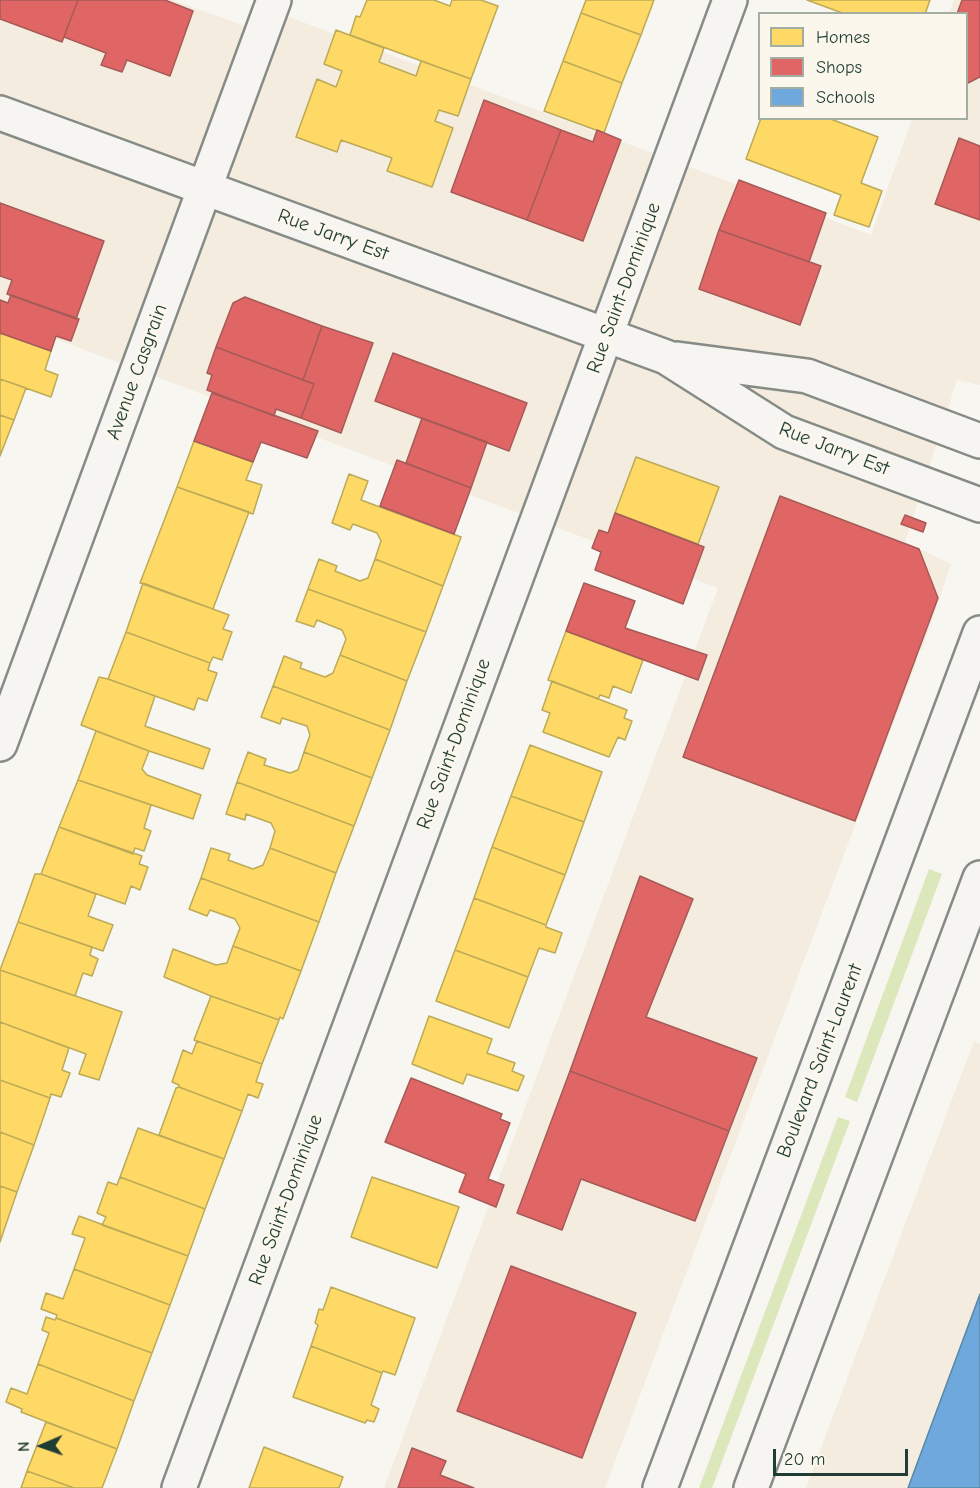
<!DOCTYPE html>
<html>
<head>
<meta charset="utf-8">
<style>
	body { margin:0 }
	#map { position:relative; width:980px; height:1488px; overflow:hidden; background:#f8f6f0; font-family:"Comic Neue",sans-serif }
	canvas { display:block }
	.legend { position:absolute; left:758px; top:12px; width:210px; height:108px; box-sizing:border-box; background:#fbf7ec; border:2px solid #a3ada2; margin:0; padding:8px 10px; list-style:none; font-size:18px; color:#1f3d34 }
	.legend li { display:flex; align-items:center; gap:12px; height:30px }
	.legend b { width:30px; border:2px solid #a3ada2 }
	.north { position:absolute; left:12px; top:1416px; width:60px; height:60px; -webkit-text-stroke:4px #fbf7ec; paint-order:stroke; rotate:268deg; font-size:16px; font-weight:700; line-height:24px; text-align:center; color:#1f3d34 }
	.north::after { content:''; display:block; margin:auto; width:21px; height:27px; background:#1f3d34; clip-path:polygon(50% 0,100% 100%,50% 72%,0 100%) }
	.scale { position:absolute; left:773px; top:1449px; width:135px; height:27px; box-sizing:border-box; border:3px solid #1f3d34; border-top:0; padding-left:8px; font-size:18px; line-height:21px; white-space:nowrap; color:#1f3d34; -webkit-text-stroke:4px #fbf7ec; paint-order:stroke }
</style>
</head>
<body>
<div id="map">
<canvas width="980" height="1488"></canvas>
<ul class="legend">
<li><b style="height:16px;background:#ffd966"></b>Homes</li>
<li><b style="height:16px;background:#e06666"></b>Shops</li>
<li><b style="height:16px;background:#6fa8dc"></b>Schools</li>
</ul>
<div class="north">N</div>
<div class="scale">20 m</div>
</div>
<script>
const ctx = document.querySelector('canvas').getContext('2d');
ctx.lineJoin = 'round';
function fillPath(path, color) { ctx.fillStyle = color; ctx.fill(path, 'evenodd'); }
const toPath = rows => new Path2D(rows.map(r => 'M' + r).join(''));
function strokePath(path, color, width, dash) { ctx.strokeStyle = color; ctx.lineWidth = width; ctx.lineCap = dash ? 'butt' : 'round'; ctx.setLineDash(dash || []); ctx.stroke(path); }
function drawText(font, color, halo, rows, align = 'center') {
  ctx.font = font + ' "Comic Neue",sans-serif'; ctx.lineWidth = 6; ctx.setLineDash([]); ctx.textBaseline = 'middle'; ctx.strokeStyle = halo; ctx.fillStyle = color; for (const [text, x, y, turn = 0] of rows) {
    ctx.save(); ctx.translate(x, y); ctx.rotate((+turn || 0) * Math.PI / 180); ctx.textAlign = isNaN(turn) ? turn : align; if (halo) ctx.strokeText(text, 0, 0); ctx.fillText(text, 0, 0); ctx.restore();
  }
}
fillPath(toPath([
	[0,0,172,0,251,28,257,5,871,235,912,119,966,118,966,14,949,13,954,0,980,0,980,385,957,380,905,542,951,564,922,650,733,592,917,661,605,1488,384,1488,718,588,0,318],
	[974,1041,980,1044,980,1488,806,1488]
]), '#f4ecde');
fillPath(toPath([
	[929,869,942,874,857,1102,845,1097],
	[838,1117,850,1121,712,1488,699,1488]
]), '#dce7bb');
const homes = toPath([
	[367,0,434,0,450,6,452,0,481,0,498,6,471,79,350,35,356,16,360,17,367,0],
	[586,0,654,0,641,35,581,13,586,0],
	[807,0,930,0,925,14,845,14,807,0],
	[581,13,641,35,622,83,563,61,581,13],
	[336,30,384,48,379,62,416,76,421,61,471,79,458,116,439,110,435,121,453,128,432,187,387,171,392,158,341,140,337,152,296,137,317,79,336,87,342,71,324,64,336,30],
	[563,61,622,83,604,133,544,111,563,61],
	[761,118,828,118,878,137,861,183,882,191,869,227,834,215,841,195,746,159,761,118],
	[0,333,51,351,45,370,58,375,51,397,0,379,0,333],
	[0,379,26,388,14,420,0,415,0,379],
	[0,415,14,420,0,456,0,415],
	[194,441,253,462,246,480,262,485,253,514,177,487,194,441],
	[636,457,719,487,698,544,615,513,636,457],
	[349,474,368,481,361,500,461,537,443,586,375,559,381,541,377,533,353,524,350,530,332,523,349,474],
	[177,487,249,512,213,609,140,583,177,487],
	[319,559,337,566,335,571,360,581,368,578,375,559,443,586,426,632,308,589,319,559],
	[143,583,229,615,223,629,232,632,222,660,213,657,210,663,126,632,143,583],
	[308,589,426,632,407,681,340,655,346,639,342,630,317,620,314,627,296,621,308,589],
	[566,631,643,660,631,693,613,686,609,698,600,695,598,699,548,680,566,631],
	[126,632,210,663,208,670,217,673,207,701,198,698,194,710,108,679,126,632],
	[340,655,407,681,390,730,273,686,284,656,302,663,300,668,325,677,333,673,340,655],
	[99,677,108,679,155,696,145,726,210,749,203,769,149,751,81,725,99,677],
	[552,681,627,710,624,718,632,721,625,740,618,737,609,757,543,732,550,713,542,710,552,681],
	[273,686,390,730,372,778,304,752,310,735,307,726,282,718,280,724,261,717,273,686],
	[96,731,149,751,142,769,147,775,201,795,193,819,78,780,96,731],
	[530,745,602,772,584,822,511,796,530,745],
	[248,752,266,759,264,765,290,773,298,770,304,752,372,778,354,826,237,782,248,752],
	[78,780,151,805,144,828,151,831,144,851,135,848,133,854,59,827,78,780],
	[237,782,354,826,336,873,270,848,275,831,271,823,246,814,245,820,226,814,237,782],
	[511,796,584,822,565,875,492,847,511,796],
	[59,827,142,856,139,864,148,867,140,890,131,886,125,904,41,874,59,827],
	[492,847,565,875,546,925,474,898,492,847],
	[211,848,230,854,228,860,253,869,263,865,270,848,336,873,319,922,201,878,211,848],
	[35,874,41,874,96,894,88,916,113,925,103,951,18,922,35,874],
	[201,878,319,922,301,971,233,946,240,928,235,919,210,910,207,916,189,909,201,878],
	[474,898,546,925,546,927,562,933,555,953,539,948,528,977,455,950,474,898],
	[18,922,92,947,90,955,98,959,92,976,83,973,75,996,0,970,18,922],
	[233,946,301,971,283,1019,280,1017,279,1020,211,996,164,977,173,949,216,965,227,963,233,946],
	[455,950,528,977,509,1028,436,1001,455,950],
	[0,970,122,1012,99,1080,79,1074,86,1054,0,1022,0,970],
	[211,996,279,1020,262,1064,194,1040,211,996],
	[429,1016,492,1039,487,1053,515,1063,512,1071,524,1076,518,1091,467,1074,463,1084,412,1064,429,1016],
	[0,1022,69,1048,62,1070,70,1073,61,1097,51,1094,50,1098,0,1080,0,1022],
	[197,1041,262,1064,256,1082,263,1084,258,1098,248,1094,242,1111,179,1087,179,1085,172,1082,183,1050,192,1054,197,1041],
	[0,1080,50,1098,34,1145,0,1132,0,1080],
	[179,1087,242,1111,224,1159,159,1135,176,1088,179,1087],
	[138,1128,224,1159,205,1209,120,1177,138,1128],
	[0,1132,34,1145,17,1192,0,1186,0,1132],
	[120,1177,205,1209,188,1256,102,1225,106,1217,97,1213,108,1182,117,1185,120,1177],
	[372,1177,459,1207,437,1268,351,1237,372,1177],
	[0,1186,17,1192,0,1242,0,1186],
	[79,1216,188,1256,170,1305,74,1269,85,1238,72,1234,79,1216],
	[74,1269,170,1305,152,1353,56,1318,57,1315,41,1309,46,1293,63,1299,74,1269],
	[331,1287,415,1318,395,1375,383,1371,382,1373,311,1346,318,1325,315,1323,319,1309,323,1310,331,1287],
	[46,1317,55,1320,56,1318,152,1353,134,1401,38,1364,49,1333,42,1330,46,1317],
	[311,1346,382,1373,371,1405,379,1409,374,1422,367,1420,365,1423,293,1397,311,1346],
	[38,1364,134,1401,117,1449,21,1412,22,1409,6,1402,11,1388,27,1394,38,1364],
	[46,1422,117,1449,102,1488,74,1488,27,1471,46,1422],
	[264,1447,343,1477,339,1488,249,1488,264,1447],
	[27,1471,74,1488,21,1488,27,1471]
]);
fillPath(homes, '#ffd966');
strokePath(homes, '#bcaa57', 1.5);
const shops = toPath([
	[0,0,78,0,62,42,0,19,0,0],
	[78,0,165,0,193,11,170,76,127,60,122,72,101,65,106,53,64,37,78,0],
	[962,0,980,0,980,77,966,84,966,14,957,14,962,0],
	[484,100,561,130,527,220,451,192,484,100],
	[561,130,593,142,597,130,621,140,583,241,527,220,561,130],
	[959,138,980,146,980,220,935,204,959,138],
	[739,180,826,213,809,262,719,230,739,180],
	[0,203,104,241,76,319,7,294,12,280,0,276,0,203],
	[719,230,821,266,800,325,699,289,719,230],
	[11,295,79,319,71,341,56,336,51,351,0,333,0,300,8,303,11,295],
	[245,297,322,326,303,380,216,347,233,303,245,297],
	[322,326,373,343,341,433,301,418,314,384,303,380,322,326],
	[216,347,314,384,301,418,276,409,274,416,207,390,212,375,207,373,216,347],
	[393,353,527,403,509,451,375,401,393,353],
	[212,393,318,431,307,458,261,442,253,462,194,441,212,393],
	[422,418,487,442,471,488,406,463,422,418],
	[397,460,471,488,454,534,380,506,397,460],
	[780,496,919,549,938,598,855,821,683,757,780,496],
	[615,513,704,547,683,604,595,570,601,552,592,548,599,530,608,533,615,513],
	[905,515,926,523,923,532,901,524,905,515],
	[584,583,635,601,625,628,707,655,698,680,566,631,584,583],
	[640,876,693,899,646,1017,757,1058,729,1131,570,1071,640,876],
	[570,1071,729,1131,695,1221,581,1179,562,1230,517,1213,570,1071],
	[411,1078,502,1114,500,1119,510,1123,488,1179,504,1185,496,1207,459,1192,466,1174,385,1142,411,1078],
	[511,1266,636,1313,582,1458,457,1411,511,1266],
	[412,1448,446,1461,440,1475,474,1488,398,1488,412,1448]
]);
fillPath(shops, '#e06666');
strokePath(shops, '#a65a57', 1.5);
const schools = toPath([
	[980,1294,980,1488,908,1488,980,1294]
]);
fillPath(schools, '#6fa8dc');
strokePath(schools, '#5788aa', 1.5);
const minor = toPath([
	[0,744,274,0],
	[179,1488,730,0]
]);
const secondary = toPath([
	[0,113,666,357,784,432,980,505],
	[677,359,807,376,980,441],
	[660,1488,980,633],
	[751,1488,980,878]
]);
strokePath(minor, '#868b86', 38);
strokePath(secondary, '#868b86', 38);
strokePath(minor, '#f6f5f1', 33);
strokePath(secondary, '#f6f5f1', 33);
drawText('20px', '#1f3d34', '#fbf7ec', [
	["Rue Jarry Est",333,235,20],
	["Rue Saint-Dominique",624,288,-70],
	["Avenue Casgrain",137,372,-70],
	["Rue Jarry Est",834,449,21],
	["Rue Saint-Dominique",454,744,-70],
	["Boulevard Saint-Laurent",820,1061,-69],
	["Rue Saint-Dominique",286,1200,-70]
]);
</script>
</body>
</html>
